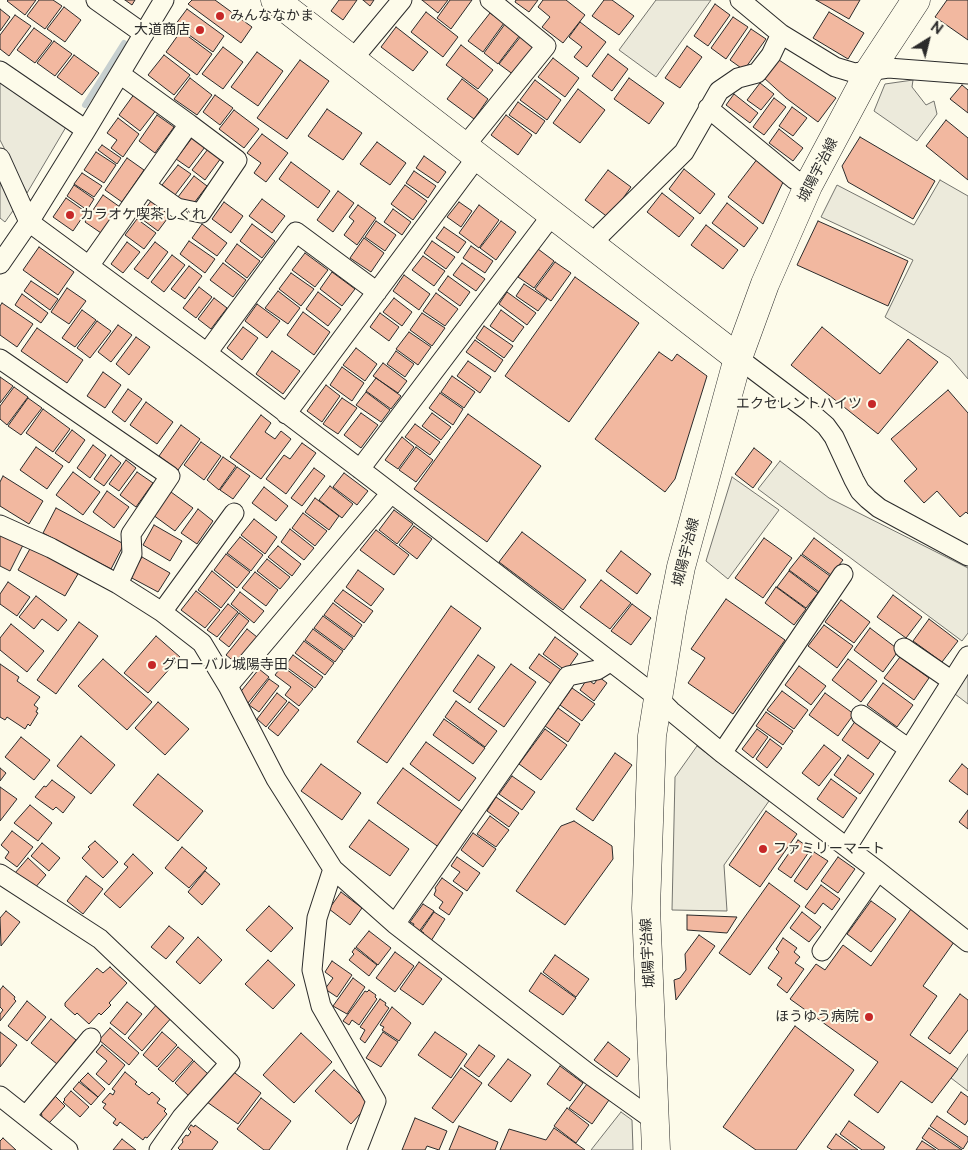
<!DOCTYPE html>
<html>
<head>
<meta charset="utf-8">
<style>
	body { margin:0 }
	#map { position:relative; width:968px; height:1150px; overflow:hidden; background:#fdfbea; font-family:Raleway,sans-serif }
	canvas { display:block }
	.north { position:absolute; left:903px; top:15px; width:50px; height:50px; -webkit-text-stroke:4px #fdfbea; paint-order:stroke; rotate:36deg; font-size:14px; font-weight:700; line-height:20px; text-align:center; color:#2b2b2b }
	.north::after { content:''; display:block; margin:auto; width:18px; height:22px; background:#2b2b2b; clip-path:polygon(50% 0,100% 100%,50% 72%,0 100%) }
</style>
</head>
<body>
<div id="map">
<canvas width="968" height="1150"></canvas>
<div class="north">N</div>
</div>
<script>
const ctx = document.querySelector('canvas').getContext('2d');
ctx.lineJoin = 'round';
function fillPath(path, color) { ctx.fillStyle = color; ctx.fill(path, 'evenodd'); }
const toPath = rows => new Path2D(rows.map(r => 'M' + r).join(''));
function strokePath(path, color, width, dash) { ctx.strokeStyle = color; ctx.lineWidth = width; ctx.lineCap = dash ? 'butt' : 'round'; ctx.setLineDash(dash || []); ctx.stroke(path); }
function drawText(font, color, halo, rows, align = 'center') {
  ctx.font = font + ' Raleway,"Noto Sans JP",sans-serif'; ctx.lineWidth = 4; ctx.setLineDash([]); ctx.textBaseline = 'middle'; ctx.strokeStyle = halo; ctx.fillStyle = color; for (const [text, x, y, turn = 0] of rows) {
    ctx.save(); ctx.translate(x, y); ctx.rotate((+turn || 0) * Math.PI / 180); ctx.textAlign = isNaN(turn) ? turn : align; if (halo) ctx.strokeText(text, 0, 0); ctx.fillText(text, 0, 0); ctx.restore();
  }
}
const parking = toPath([
	[656,0,711,0,656,77,619,50,656,0],
	[0,80,66,127,27,193,0,140,0,80],
	[913,80,912,87,926,105,934,101,937,114,917,141,874,111,885,84,913,80],
	[0,173,17,205,5,222,0,218,0,173],
	[940,180,968,196,968,379,950,358,885,317,913,260,821,217,837,185,914,225,940,180],
	[780,461,829,498,968,568,968,633,962,641,758,489,780,461],
	[732,477,779,510,728,579,706,561,732,477],
	[968,674,968,704,955,694,968,674],
	[697,746,769,801,724,865,727,911,672,910,675,777,697,746],
	[968,1054,968,1091,951,1078,968,1054],
	[621,1112,632,1120,633,1150,591,1150,621,1112]
]);
fillPath(parking, '#eceadb');
strokePath(parking, '#74746e', 1);
strokePath(toPath([
	[85,105,124,43]
]), '#c7d0d0', 6);
const building = toPath([
	[8,0,36,0,25,15,7,1,8,0],
	[39,0,53,0,62,6,45,29,27,16,39,0],
	[125,0,135,0,132,5,125,0],
	[192,0,215,0,252,27,241,43,188,4,192,0],
	[339,0,357,0,343,20,331,11,339,0],
	[363,0,374,0,370,6,363,0],
	[422,0,448,0,438,13,422,0],
	[450,0,472,0,451,29,437,18,450,0],
	[516,0,538,0,529,12,515,2,516,0],
	[543,0,566,0,585,15,563,43,542,27,550,17,538,7,543,0],
	[604,0,612,0,634,16,619,35,592,16,604,0],
	[816,0,860,0,849,19,816,0],
	[947,0,968,0,968,40,935,17,947,0],
	[715,4,730,15,708,46,694,36,715,4],
	[64,7,81,20,65,42,47,29,64,7],
	[0,9,10,17,0,31,0,9],
	[187,9,224,36,213,52,175,25,187,9],
	[426,12,458,37,443,57,411,32,426,12],
	[829,12,864,33,848,59,813,38,829,12],
	[490,13,504,23,483,52,468,41,490,13],
	[15,15,31,26,9,56,0,49,0,35,15,15],
	[733,17,748,27,726,59,711,48,733,17],
	[580,22,606,42,587,67,574,57,582,47,569,37,580,22],
	[505,24,520,35,498,64,484,53,505,24],
	[396,27,428,52,413,71,381,47,396,27],
	[34,28,52,41,35,63,17,50,34,28],
	[751,29,766,39,744,70,730,60,751,29],
	[181,31,212,54,197,75,166,52,181,31],
	[521,36,535,47,514,75,499,64,521,36],
	[54,41,72,54,55,76,37,63,54,41],
	[461,45,493,70,478,89,446,65,461,45],
	[687,46,702,57,680,88,665,78,687,46],
	[223,47,243,62,223,89,202,74,223,47],
	[257,52,283,71,258,106,231,87,257,52],
	[608,54,628,69,612,91,592,76,608,54],
	[74,55,99,73,82,95,57,77,74,55],
	[164,55,190,75,174,95,148,75,164,55],
	[553,58,579,78,565,97,538,77,553,58],
	[300,60,329,81,287,139,257,118,300,60],
	[779,60,836,98,818,122,786,98,763,77,779,60],
	[190,78,212,95,197,115,174,99,190,78],
	[629,78,664,103,649,124,614,99,629,78],
	[462,79,488,99,474,119,447,99,462,79],
	[535,80,561,100,547,120,520,100,535,80],
	[760,83,774,94,761,110,747,100,760,83],
	[962,85,968,90,968,113,950,99,962,85],
	[578,89,605,110,580,143,553,123,578,89],
	[135,93,157,109,140,131,119,115,135,93],
	[734,94,758,113,750,123,726,105,734,94],
	[215,95,233,108,220,125,203,112,215,95],
	[774,98,786,107,764,135,753,127,774,98],
	[518,102,545,121,536,134,509,115,518,102],
	[792,107,807,118,793,136,779,126,792,107],
	[327,109,362,133,343,160,308,136,327,109],
	[234,110,259,129,244,148,219,129,234,110],
	[157,115,174,127,155,153,139,141,157,115],
	[506,115,532,135,518,155,491,135,506,115],
	[118,118,139,134,123,157,111,148,117,140,107,133,118,118],
	[946,120,968,138,968,180,926,146,946,120],
	[779,129,803,148,793,161,769,143,779,129],
	[262,134,288,153,266,182,254,173,261,163,247,153,262,134],
	[860,137,935,181,913,219,848,182,842,166,860,137],
	[192,138,205,147,189,168,176,159,192,138],
	[377,142,406,163,390,185,360,164,377,142],
	[102,145,121,158,117,164,98,150,102,145],
	[208,149,221,158,205,180,192,170,208,149],
	[96,152,116,165,104,183,84,170,96,152],
	[424,156,446,172,438,183,416,168,424,156],
	[127,158,144,170,122,202,105,190,127,158],
	[758,158,785,178,763,224,728,197,758,158],
	[291,162,330,191,318,208,279,179,291,162],
	[178,165,191,174,175,195,162,185,178,165],
	[684,169,715,194,700,214,669,189,684,169],
	[608,170,631,187,609,218,585,200,608,170],
	[414,171,436,186,428,198,406,183,414,171],
	[82,173,102,186,94,197,74,184,82,173],
	[194,176,207,186,191,207,178,197,194,176],
	[74,185,94,199,87,210,67,196,74,185],
	[405,185,427,201,413,220,391,204,405,185],
	[338,191,354,203,333,232,317,220,338,191],
	[662,193,694,218,679,237,647,212,662,193],
	[103,195,120,207,101,233,85,222,103,195],
	[66,198,86,212,73,231,53,217,66,198],
	[262,199,285,216,272,233,249,216,262,199],
	[151,201,170,215,158,231,139,217,151,201],
	[224,202,243,216,231,233,212,219,224,202],
	[459,202,472,211,461,227,447,217,459,202],
	[727,203,758,228,744,247,712,223,727,203],
	[358,205,376,218,357,245,344,235,354,221,349,217,358,205],
	[479,205,499,220,479,248,459,233,479,205],
	[393,209,411,222,402,235,384,222,393,209],
	[137,219,156,233,144,249,125,235,137,219],
	[376,221,396,235,385,251,365,237,376,221],
	[501,221,516,232,496,260,480,248,501,221],
	[818,221,908,261,888,306,797,265,818,221],
	[202,224,227,243,217,256,192,238,202,224],
	[252,224,275,241,262,258,240,241,252,224],
	[706,225,738,250,723,269,691,245,706,225],
	[444,227,466,242,458,253,436,238,444,227],
	[364,238,384,253,371,272,350,258,364,238],
	[189,241,215,259,205,273,180,254,189,241],
	[432,241,455,257,446,269,424,253,432,241],
	[127,242,140,252,123,273,111,264,127,242],
	[155,242,168,252,148,279,134,269,155,242],
	[237,244,260,261,247,278,225,261,237,244],
	[471,246,493,261,485,273,463,258,471,246],
	[39,247,74,272,58,295,23,270,39,247],
	[538,249,554,261,534,288,518,277,538,249],
	[305,253,328,270,315,287,292,270,305,253],
	[172,255,185,265,164,292,151,282,172,255],
	[423,256,445,271,434,286,412,270,423,256],
	[555,262,571,273,551,301,535,289,555,262],
	[223,263,246,280,233,297,210,280,223,263],
	[462,263,485,279,476,291,453,275,462,263],
	[189,266,202,276,185,299,171,289,189,266],
	[332,272,355,289,342,306,320,289,332,272],
	[291,273,314,289,301,306,279,289,291,273],
	[404,275,430,294,419,310,393,291,404,275],
	[448,276,470,292,460,306,438,290,448,276],
	[575,277,639,323,569,422,505,376,575,277],
	[31,281,58,299,50,310,24,291,31,281],
	[524,284,547,299,538,311,516,296,524,284],
	[199,287,212,297,196,318,183,308,199,287],
	[67,288,86,301,69,324,51,312,67,288],
	[278,291,300,308,288,324,265,308,278,291],
	[318,292,341,309,328,326,306,309,318,292],
	[507,292,536,313,527,325,499,304,507,292],
	[436,293,458,309,445,326,423,311,436,293],
	[22,294,48,313,41,323,15,305,22,294],
	[214,298,227,308,211,329,198,319,214,298],
	[394,298,412,312,402,326,383,312,394,298],
	[2,303,33,324,17,347,0,335,0,306,2,303],
	[257,304,280,321,267,338,245,321,257,304],
	[82,310,96,320,75,347,62,338,82,310],
	[501,310,524,327,513,342,490,326,501,310],
	[303,312,330,332,314,355,287,335,303,312],
	[380,313,399,327,389,341,370,327,380,313],
	[422,313,445,328,432,346,410,330,422,313],
	[97,321,111,331,90,358,77,348,97,321],
	[118,325,132,335,111,362,98,352,118,325],
	[484,326,513,346,504,358,476,338,484,326],
	[243,327,258,338,242,360,227,348,243,327],
	[822,327,880,374,908,339,938,362,878,434,791,365,822,327],
	[37,328,83,360,67,383,21,351,37,328],
	[409,332,431,347,418,365,396,349,409,332],
	[136,337,150,347,129,375,116,364,136,337],
	[475,340,503,360,495,372,466,352,475,340],
	[356,348,377,364,365,381,343,365,356,348],
	[272,351,300,371,283,394,256,374,272,351],
	[396,351,414,364,405,377,387,364,396,351],
	[659,352,672,361,677,354,707,376,675,479,665,492,595,439,659,352],
	[468,361,491,377,480,393,457,376,468,361],
	[383,363,407,381,398,393,373,376,383,363],
	[342,367,364,383,352,401,330,385,342,367],
	[103,372,121,385,105,408,87,396,103,372],
	[452,376,475,392,464,408,441,392,452,376],
	[0,377,13,386,0,403,0,377],
	[376,378,401,396,391,409,366,391,376,378],
	[326,385,340,396,322,422,307,411,326,385],
	[14,387,28,397,7,425,0,419,0,406,14,387],
	[128,389,142,399,125,422,112,412,128,389],
	[948,390,968,413,968,514,966,512,960,517,937,491,924,503,904,481,917,469,891,439,948,390],
	[366,392,390,410,381,422,356,405,366,392],
	[440,393,463,409,453,425,429,408,440,393],
	[28,398,42,408,21,435,8,426,28,398],
	[342,398,357,408,338,434,323,424,342,398],
	[146,402,173,422,157,444,130,425,146,402],
	[43,409,70,429,53,452,26,433,43,409],
	[361,413,378,425,361,448,344,435,361,413],
	[432,413,451,427,441,440,422,426,432,413],
	[468,414,541,466,487,542,414,489,468,414],
	[261,415,271,423,265,432,275,439,281,431,291,439,261,479,230,457,261,415],
	[415,424,440,442,430,455,405,437,415,424],
	[181,425,200,439,178,470,159,456,181,425],
	[72,430,85,440,69,463,55,453,72,430],
	[402,437,414,447,398,469,385,460,402,437],
	[201,442,221,456,204,480,184,465,201,442],
	[302,443,316,453,286,494,266,479,284,455,290,459,302,443],
	[93,445,106,455,90,478,77,468,93,445],
	[36,447,63,466,47,489,20,470,36,447],
	[416,447,433,460,416,482,399,470,416,447],
	[754,448,772,462,753,488,735,474,754,448],
	[111,455,121,463,104,486,94,479,111,455],
	[223,457,236,466,219,490,207,480,223,457],
	[126,460,136,468,119,491,109,484,126,460],
	[237,467,250,476,233,499,220,490,237,467],
	[314,468,325,476,302,506,291,498,314,468],
	[73,472,100,492,83,515,56,495,73,472],
	[137,472,153,483,136,507,120,495,137,472],
	[344,473,368,491,357,505,333,487,344,473],
	[3,476,43,501,29,524,0,506,0,482,3,476],
	[330,486,353,504,342,518,319,500,330,486],
	[264,487,288,506,276,521,252,503,264,487],
	[107,491,129,507,114,528,93,512,107,491],
	[171,492,193,508,175,531,153,515,171,492],
	[315,498,339,516,329,530,305,512,315,498],
	[56,508,124,544,111,569,43,533,56,508],
	[198,509,213,521,197,544,181,533,198,509],
	[394,510,413,524,397,544,379,530,394,510],
	[303,513,327,531,315,546,292,528,303,513],
	[254,519,277,537,265,554,241,535,254,519],
	[154,525,182,541,170,561,143,545,154,525],
	[414,526,432,539,417,559,399,545,414,526],
	[290,529,314,548,304,560,281,542,290,529],
	[376,530,409,555,394,575,360,550,376,530],
	[522,532,586,580,563,610,499,562,522,532],
	[0,534,23,545,10,571,0,566,0,534],
	[240,537,263,555,251,571,227,553,240,537],
	[764,538,792,558,763,598,735,578,764,538],
	[814,538,843,560,831,575,802,554,814,538],
	[278,546,301,564,292,576,268,557,278,546],
	[31,547,78,574,65,596,18,570,31,547],
	[621,551,651,574,637,594,606,571,621,551],
	[226,554,250,572,237,588,214,570,226,554],
	[801,555,830,576,819,592,789,570,801,555],
	[142,557,170,573,158,592,130,577,142,557],
	[267,559,290,577,280,589,257,571,267,559],
	[358,570,384,589,371,606,346,587,358,570],
	[212,571,235,590,221,608,198,590,212,571],
	[789,571,818,593,806,608,777,587,789,571],
	[255,572,278,590,266,606,242,588,255,572],
	[601,580,631,603,610,629,580,607,601,580],
	[8,582,30,597,17,616,0,604,0,594,8,582],
	[776,587,806,609,794,625,765,603,776,587],
	[343,590,373,611,364,623,334,601,343,590],
	[196,591,220,610,205,628,181,610,196,591],
	[240,592,264,611,254,623,231,604,240,592],
	[893,595,922,617,906,638,877,617,893,595],
	[36,596,67,620,58,631,42,619,34,629,19,617,36,596],
	[726,599,785,640,733,714,688,683,705,658,691,649,726,599],
	[841,600,870,622,854,643,825,622,841,600],
	[333,603,362,625,354,637,324,615,333,603],
	[228,604,238,612,217,637,207,630,228,604],
	[632,604,651,618,631,645,611,631,632,604],
	[451,606,481,628,387,763,357,742,451,606],
	[239,613,249,621,229,647,219,639,239,613],
	[323,616,353,638,344,650,314,628,323,616],
	[929,619,958,641,942,662,913,641,929,619],
	[79,622,98,636,56,694,37,680,79,622],
	[11,624,44,651,27,672,0,650,0,638,11,624],
	[824,625,853,646,837,668,808,646,824,625],
	[870,628,899,650,883,672,854,650,870,628],
	[247,629,257,637,236,663,226,655,247,629],
	[313,629,343,651,335,662,305,640,313,629],
	[156,636,180,657,148,693,124,673,156,636],
	[555,637,578,654,566,671,543,654,555,637],
	[304,641,334,663,325,675,295,653,304,641],
	[539,654,564,672,554,686,529,668,539,654],
	[293,655,323,677,315,688,285,666,293,655],
	[478,655,495,667,470,703,453,691,478,655],
	[900,657,929,678,914,700,884,678,900,657],
	[103,659,152,702,127,730,78,686,103,659],
	[848,659,877,681,861,702,832,680,848,659],
	[0,664,19,677,17,681,40,697,34,705,38,708,36,712,38,713,30,726,28,724,25,729,7,717,5,720,0,717,0,664],
	[511,664,536,682,504,727,478,709,511,664],
	[282,666,313,689,299,706,285,695,291,687,275,675,282,666],
	[799,666,826,686,811,705,785,685,799,666],
	[259,669,269,677,248,703,238,695,259,669],
	[599,677,607,683,594,701,580,690,587,679,594,684,599,677],
	[269,679,279,686,259,712,249,705,269,679],
	[883,683,913,705,897,727,867,705,883,683],
	[572,688,595,704,582,721,560,705,572,688],
	[782,691,808,710,794,729,767,710,782,691],
	[277,693,287,701,266,727,257,719,277,693],
	[825,693,854,714,838,736,809,715,825,693],
	[456,701,497,731,485,747,445,717,456,701],
	[158,702,189,729,165,755,135,728,158,702],
	[289,702,299,710,278,736,268,728,289,702],
	[558,708,580,724,568,742,545,726,558,708],
	[766,712,793,731,783,745,756,726,766,712],
	[444,719,485,748,473,764,433,735,444,719],
	[856,720,882,739,868,759,842,740,856,720],
	[545,729,567,745,541,780,519,764,545,729],
	[757,729,768,737,753,758,742,749,757,729],
	[81,736,115,765,91,794,57,766,81,736],
	[21,737,50,760,34,780,5,757,21,737],
	[770,739,782,748,767,768,756,759,770,739],
	[426,742,476,778,459,801,410,764,426,742],
	[824,745,841,758,819,786,802,773,824,745],
	[615,753,632,765,593,821,576,809,615,753],
	[848,755,874,774,860,794,834,775,848,755],
	[321,764,361,793,342,820,301,791,321,764],
	[962,764,968,769,968,795,949,781,962,764],
	[0,768,6,773,0,781,0,768],
	[403,768,465,813,440,848,377,803,403,768],
	[158,774,203,811,178,841,133,805,158,774],
	[512,776,535,792,522,810,499,794,512,776],
	[831,779,857,798,843,818,817,799,831,779],
	[52,780,75,797,63,813,56,807,53,810,35,797,44,786,46,787,52,780],
	[0,787,17,799,0,821,0,787],
	[496,797,519,813,509,827,487,811,496,797],
	[30,805,52,823,38,841,14,823,30,805],
	[968,810,968,829,959,822,968,810],
	[766,811,797,834,760,887,729,865,766,811],
	[490,816,509,830,496,847,477,834,490,816],
	[369,820,409,849,390,876,349,847,369,820],
	[574,821,612,846,613,859,565,925,516,891,561,826,574,821],
	[12,831,33,847,17,867,5,858,9,852,1,845,12,831],
	[473,833,496,849,483,867,461,850,473,833],
	[798,840,811,849,791,878,778,869,798,840],
	[95,841,118,862,103,878,82,858,90,849,88,847,95,841],
	[42,843,60,858,49,871,31,856,42,843],
	[182,847,207,868,189,888,165,868,182,847],
	[814,852,828,861,807,890,794,881,814,852],
	[133,854,153,873,120,908,104,894,128,867,124,864,133,854],
	[457,857,480,873,467,891,453,881,460,872,451,866,457,857],
	[838,857,855,869,838,893,821,881,838,857],
	[28,858,46,875,34,889,15,873,28,858],
	[205,871,220,884,202,905,188,892,205,871],
	[86,876,103,889,83,914,67,901,86,876],
	[442,878,463,893,449,915,439,908,443,902,434,895,436,890,435,888,442,878],
	[769,883,800,906,750,975,719,953,769,883],
	[821,885,840,899,832,910,823,903,815,914,805,907,821,885],
	[341,892,362,908,350,925,329,909,341,892],
	[871,901,896,919,871,952,847,934,871,901],
	[423,904,434,911,418,933,412,928,414,924,410,922,423,904],
	[269,906,293,928,271,952,246,930,269,906],
	[911,909,954,942,923,986,937,996,910,1035,958,1069,932,1103,901,1081,878,1113,854,1095,878,1062,790,999,816,964,825,970,843,945,871,966,911,909],
	[6,911,20,922,1,946,0,918,6,911],
	[434,912,445,919,431,941,422,935,424,933,421,931,434,912],
	[802,912,821,927,809,942,790,928,802,912],
	[687,915,737,917,727,933,687,930,687,915],
	[169,926,184,938,166,959,151,947,169,926],
	[369,931,391,948,378,965,356,947,369,931],
	[699,935,715,946,676,1000,674,980,680,978,686,970,685,954,699,935],
	[198,937,222,960,200,984,176,962,198,937],
	[783,938,797,948,794,952,800,957,795,963,804,969,787,993,777,985,782,978,768,968,779,952,776,949,783,938],
	[355,948,377,965,369,976,349,960,354,954,352,952,355,948],
	[395,952,414,966,395,992,376,978,395,952],
	[555,955,589,979,576,997,543,972,555,955],
	[268,960,295,985,273,1009,245,984,268,960],
	[332,961,352,975,337,997,325,989,333,978,325,972,332,961],
	[419,962,442,979,423,1005,400,989,419,962],
	[110,967,127,983,109,1003,111,1005,101,1015,99,1013,89,1024,77,1013,75,1015,65,1006,65,1003,97,968,103,973,110,967],
	[541,973,576,998,563,1015,529,991,541,973],
	[353,978,365,987,347,1014,333,1006,353,978],
	[3,986,15,997,14,999,16,1001,0,1021,0,1014,3,1010,0,1007,0,990,3,986],
	[369,990,376,995,375,997,377,999,359,1025,352,1020,349,1025,343,1021,365,991,367,992,369,990],
	[960,994,968,1000,968,1030,950,1054,928,1038,960,994],
	[380,999,386,1003,385,1005,389,1008,365,1043,360,1039,365,1030,360,1027,380,999],
	[27,1001,46,1017,27,1041,8,1026,27,1001],
	[127,1002,142,1014,125,1035,110,1023,127,1002],
	[158,1003,173,1016,142,1051,128,1038,158,1003],
	[392,1007,411,1023,399,1041,382,1030,384,1027,380,1025,392,1007],
	[51,1019,76,1040,57,1064,31,1043,51,1019],
	[795,1026,854,1070,796,1150,756,1150,723,1127,795,1026],
	[110,1028,139,1053,129,1065,99,1040,110,1028],
	[0,1032,17,1045,0,1067,0,1032],
	[162,1032,177,1045,157,1067,143,1055,162,1032],
	[383,1032,398,1042,381,1067,366,1058,383,1032],
	[435,1032,467,1054,451,1078,418,1055,435,1032],
	[301,1033,332,1062,294,1103,263,1075,301,1033],
	[608,1042,630,1059,617,1077,594,1060,608,1042],
	[102,1045,125,1065,109,1085,96,1074,107,1061,96,1052,102,1045],
	[479,1045,495,1056,479,1077,464,1066,479,1045],
	[178,1047,193,1060,173,1082,158,1069,178,1047],
	[508,1059,531,1075,511,1102,488,1085,508,1059],
	[194,1061,208,1074,189,1096,175,1083,194,1061],
	[560,1066,583,1083,570,1101,547,1084,560,1066],
	[461,1068,482,1083,453,1123,432,1108,461,1068],
	[231,1070,261,1093,238,1124,207,1102,231,1070],
	[334,1070,370,1103,351,1124,315,1091,334,1070],
	[125,1072,137,1082,135,1084,149,1095,152,1092,160,1099,157,1103,166,1109,164,1111,167,1114,147,1138,145,1137,143,1140,120,1122,117,1126,113,1123,116,1119,103,1108,106,1104,102,1102,110,1093,113,1095,115,1091,112,1089,125,1072],
	[88,1073,105,1089,98,1097,80,1081,88,1073],
	[79,1082,98,1097,91,1105,73,1089,79,1082],
	[587,1084,609,1100,592,1124,569,1108,587,1084],
	[71,1091,89,1107,80,1117,63,1102,65,1100,64,1099,71,1091],
	[961,1092,968,1097,968,1120,965,1125,947,1112,961,1092],
	[54,1095,65,1106,49,1123,42,1117,41,1110,54,1095],
	[261,1098,291,1121,269,1150,264,1150,237,1129,261,1098],
	[567,1108,589,1125,576,1143,554,1126,567,1108],
	[937,1116,968,1137,968,1141,963,1149,930,1126,937,1116],
	[415,1118,447,1131,439,1150,427,1146,425,1150,402,1150,415,1118],
	[849,1121,885,1147,883,1150,862,1150,840,1134,849,1121],
	[191,1125,194,1127,195,1125,218,1142,212,1150,180,1150,178,1148,183,1142,182,1140,186,1135,188,1136,191,1132,188,1129,191,1125],
	[459,1126,498,1142,495,1150,449,1150,459,1126],
	[554,1128,585,1150,500,1150,509,1129,546,1140,554,1128],
	[929,1128,962,1150,939,1150,922,1138,929,1128],
	[836,1134,858,1150,832,1150,827,1147,836,1134],
	[3,1138,16,1150,0,1150,0,1141,3,1138],
	[122,1139,136,1150,113,1150,122,1139],
	[922,1141,936,1150,916,1150,922,1141]
]);
fillPath(building, '#f2b8a0');
strokePath(building, '#2b2b2b', 1);
const street = toPath([
	[96,0,144,34],
	[740,0,781,34,835,67,855,73,888,68,968,74],
	[352,60,402,0],
	[0,71,86,130],
	[708,108,794,179,808,186],
	[464,147,546,46,490,0],
	[0,158,29,222,207,353,360,469,657,697,671,711,722,753,878,871,968,942],
	[146,186,177,208,201,213,237,160,189,124],
	[592,246,602,233,684,152,719,91,738,78,757,73,771,55,781,34],
	[0,264,29,222,86,130,164,0],
	[89,266,189,124,120,74],
	[207,353,296,232,377,292],
	[738,358,811,413,826,426,834,437,854,480,860,491,868,499,879,508,968,556],
	[0,359,170,476,131,534,132,554,118,584],
	[286,414,477,157],
	[360,469,552,215],
	[0,525,51,548,118,584,162,612,202,643,228,686,276,779,333,869,395,924,589,1074,655,1121],
	[162,612,234,513],
	[904,648,952,681],
	[228,686,391,493],
	[861,715,909,749],
	[722,753,843,574],
	[847,847,968,656],
	[333,869,317,918,312,970,321,1006,376,1101,357,1150],
	[0,874,100,939,230,1063,182,1117,159,1150],
	[395,924,568,676,597,670,610,662],
	[822,951,878,871],
	[0,1096,68,1150],
	[26,1116,91,1038]
]);
const secondary = toPath([
	[275,0,738,358]
]);
const primary = toPath([
	[656,1150,646,908,652,736,672,612,681,567,738,358,765,284,808,186,870,70,916,0]
]);
strokePath(street, '#2b2b2b', 21);
strokePath(secondary, '#2b2b2b', 29);
strokePath(primary, '#2b2b2b', 29);
strokePath(street, '#fdfbea', 19);
strokePath(secondary, '#fdfbea', 28);
strokePath(primary, '#fdfbea', 28);
for (const [x, y, r, color] of [
	[220,16,5,"#c62828"],
	[200,30,5,"#c62828"],
	[70,215,5,"#c62828"],
	[872,404,5,"#c62828"],
	[152,665,5,"#c62828"],
	[763,849,5,"#c62828"],
	[869,1017,5,"#c62828"]
]) { const dot = new Path2D(); dot.arc(x, y, r, 0, 2 * Math.PI); ctx.fillStyle = color; ctx.fill(dot); strokePath(dot, '#fdfbea', 2); }
drawText('14px', '#2b2b2b', '#fdfbea', [
	["みんななかま",230,16],
	["大道商店",190,30,"right"],
	["カラオケ喫茶しぐれ",80,215],
	["エクセレントハイツ",862,404,"right"],
	["グローバル城陽寺田",162,665],
	["ファミリーマート",773,849],
	["ほうゆう病院",859,1017,"right"]
], 'left');
drawText('14px', '#2b2b2b', '#fdfbea', [
	["城陽宇治線",818,170,-63],
	["城陽宇治線",686,552,-76],
	["城陽宇治線",648,953,-93]
]);
</script>
</body>
</html>
